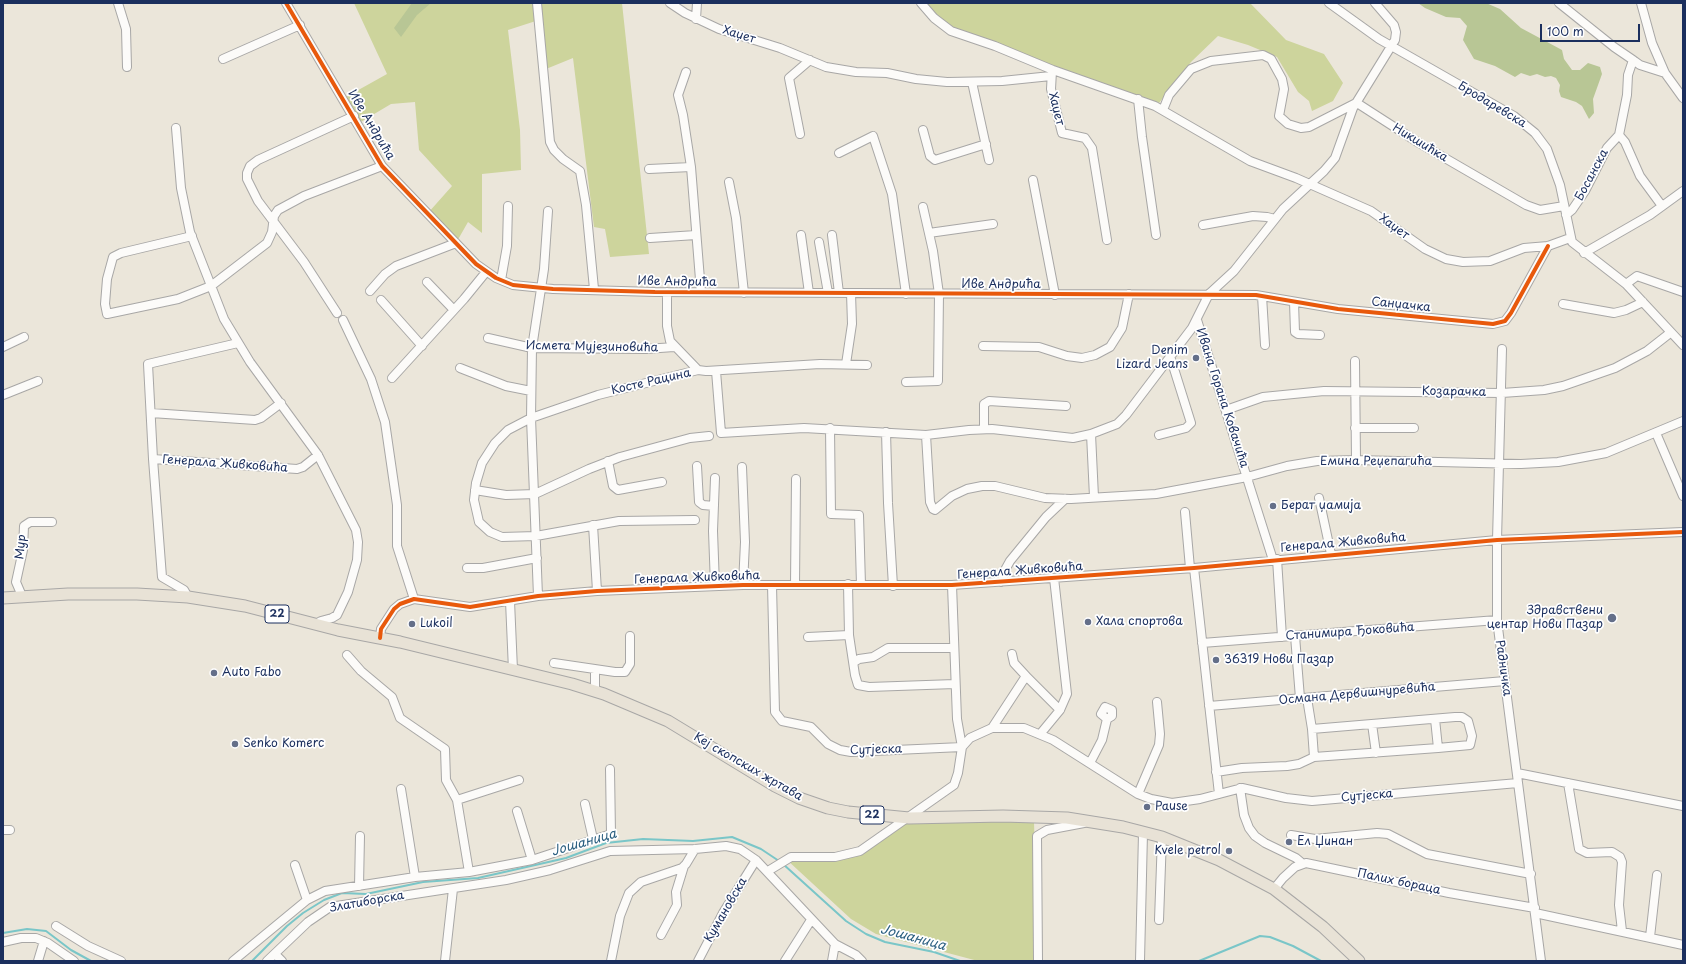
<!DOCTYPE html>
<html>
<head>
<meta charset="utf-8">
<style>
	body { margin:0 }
	#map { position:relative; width:1686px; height:964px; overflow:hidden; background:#ebe6da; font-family:"Playpen Sans",sans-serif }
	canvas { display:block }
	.frame { position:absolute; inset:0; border:4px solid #1b2f5e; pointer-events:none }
	.scale { position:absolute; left:1540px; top:24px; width:100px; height:18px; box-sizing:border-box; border:2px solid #1b2f5e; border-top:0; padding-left:5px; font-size:12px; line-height:14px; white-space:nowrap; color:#1b2f5e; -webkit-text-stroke:3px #fff; paint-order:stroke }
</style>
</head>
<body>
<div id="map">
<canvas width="1686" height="964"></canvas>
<div class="frame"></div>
<div class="scale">100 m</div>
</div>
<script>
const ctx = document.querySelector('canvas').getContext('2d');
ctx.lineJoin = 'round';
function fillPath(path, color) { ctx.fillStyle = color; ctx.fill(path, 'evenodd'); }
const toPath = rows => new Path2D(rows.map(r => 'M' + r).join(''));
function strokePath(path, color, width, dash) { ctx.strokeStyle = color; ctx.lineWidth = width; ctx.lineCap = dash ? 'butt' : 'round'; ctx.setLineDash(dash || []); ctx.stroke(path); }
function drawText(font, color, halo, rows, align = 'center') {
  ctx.font = font + ' "Playpen Sans",sans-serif'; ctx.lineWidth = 3.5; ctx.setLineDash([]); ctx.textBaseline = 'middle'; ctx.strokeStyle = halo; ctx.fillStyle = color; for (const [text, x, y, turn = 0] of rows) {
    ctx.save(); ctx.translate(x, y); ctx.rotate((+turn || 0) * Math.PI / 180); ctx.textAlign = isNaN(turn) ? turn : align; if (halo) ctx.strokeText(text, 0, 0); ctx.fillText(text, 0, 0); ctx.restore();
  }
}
fillPath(toPath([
	[354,3,622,3,649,254,610,257,605,229,594,227,573,58,546,69,542,19,508,30,520,130,521,170,482,174,482,233,468,222,456,243,428,213,452,186,419,150,415,102,391,104,359,123,344,98,387,74],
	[921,3,1250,3,1286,40,1324,54,1343,83,1333,101,1312,111,1309,101,1298,92,1277,57,1248,45,1218,36,1191,62,1159,103,1138,99,951,31],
	[1034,821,1037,944,1036,961,978,961,876,934,851,919,786,859,848,855,900,823]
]), '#cdd49c');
fillPath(toPath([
	[412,3,431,3,417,15,401,37,394,28],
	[1418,3,1486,3,1500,9,1521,28,1562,50,1564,59,1572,70,1580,70,1588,63,1600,67,1602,74,1593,99,1594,113,1589,119,1582,106,1576,102,1561,97,1559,91,1560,85,1556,78,1551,76,1545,77,1537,74,1530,76,1521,73,1515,77,1495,66,1474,59,1463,40,1467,26,1460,18,1446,17,1425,8]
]), '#b8c695');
strokePath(toPath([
	[783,864,846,921,866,934,885,942,934,952,960,961],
	[3,933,27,929,46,931,71,950,91,961],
	[252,961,287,926,303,913,324,900,342,893,366,894,423,882,478,878,566,858,606,843,643,839,693,841,732,837,761,849,779,861],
	[1199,961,1260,936,1270,937,1293,946,1321,961]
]), '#7ac6c8', 2);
const minor = toPath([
	[118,3,126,29,127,67],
	[286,3,382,166,476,264,496,278,513,285,553,289,655,292,1256,295,1338,309,1493,324,1505,321,1511,313,1548,246],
	[537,3,550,142,554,150,563,159,580,171,586,205,594,289],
	[670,3,685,13,719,29,780,48,826,67,856,72,887,73,916,79,947,82,1002,81,1051,76],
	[921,3,934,18,951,31,995,46,1053,70,1155,106,1250,161,1296,178,1371,211,1425,249,1446,259,1463,262,1490,261,1524,248,1548,246,1570,238],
	[1329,3,1379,39,1514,116,1535,133,1547,149,1560,185,1572,242,1626,284,1683,345],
	[1559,3,1614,47,1633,60,1640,65,1665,73],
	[1641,3,1652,43,1665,73,1683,98],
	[696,19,697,3],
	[223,59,300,25],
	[1052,71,1051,89,1062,133,1085,138,1092,148,1107,240],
	[686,72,678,95,683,115,691,167,701,292],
	[972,82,989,160],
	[1138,99,1142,137,1156,235],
	[1357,103,1419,143,1526,205,1540,210,1564,206],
	[1163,110,1169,95,1191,69,1211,61,1263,55,1271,59,1282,79,1284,89,1279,116,1288,124,1301,128,1309,127,1356,103],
	[176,128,181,188,190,232,224,319,250,362,318,455,356,530,358,542,357,560,348,592,337,615,332,618,321,621,316,624],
	[923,130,930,156,935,160,986,144],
	[800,134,789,78,810,60],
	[1619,135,1625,142,1640,176,1662,206],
	[839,153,873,136,892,194,906,294],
	[649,169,691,167],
	[1033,180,1055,295],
	[729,182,736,218,744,293],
	[1566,215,1572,210,1585,191,1607,148,1619,135,1627,95,1628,75,1633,60],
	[1203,225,1253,216,1267,217,1275,219],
	[929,233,993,224],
	[801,235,809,293],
	[832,235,839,293],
	[192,236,121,253,113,257,107,279,105,304,107,314,178,299,211,286,267,243,272,232,274,216,278,210,304,196,382,166],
	[650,238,696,235],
	[819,242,828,293],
	[1584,253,1650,215,1683,191],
	[501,280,507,246,508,206],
	[427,282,453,309],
	[1626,284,1637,276,1683,292],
	[370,291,385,274,396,266,456,243],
	[667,292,667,326,670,341,698,370],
	[1262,296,1265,345],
	[381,300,422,346],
	[1294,302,1295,332,1298,334,1320,335],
	[1563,304,1614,313,1626,310,1643,302],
	[337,313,304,262,258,201,247,179,247,173,250,166,258,160,354,116],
	[343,320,371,379,385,422,397,505,397,546,414,599],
	[1197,320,1273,560],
	[488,338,532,348,646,349,674,347],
	[983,346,1039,347,1067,356,1082,358,1095,355,1110,347,1122,328,1129,294],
	[3,347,24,337],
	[1502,349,1497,540,1497,620,1541,961],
	[1355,361,1356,460],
	[846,364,852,324,851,293],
	[460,368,506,386,531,391],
	[716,371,721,433,804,428,926,435,969,430,992,429,1073,438,1091,434,1117,424,1126,415,1192,328,1209,294,1234,271,1283,209,1324,171,1335,158,1353,108,1395,40,1396,32,1394,25,1375,3],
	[392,378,464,299,486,272],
	[906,382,938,381,939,294,933,251,923,207],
	[3,395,38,381],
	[1226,410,1263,397,1324,391,1502,393,1544,390,1563,386,1615,368,1647,351,1670,333],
	[151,413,255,420,261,418,281,403],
	[830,428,831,514,859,515,861,585],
	[1355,428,1414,428],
	[984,429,984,404,989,401,1066,406],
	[886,432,888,503,893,586],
	[1656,433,1683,496],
	[1091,434,1094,497],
	[926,435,930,502,933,509,935,510,952,496,967,489,982,486,995,486,1045,498,1071,499,1156,494,1247,477,1287,466,1317,461,1356,460,1521,464,1558,462,1606,453,1683,421],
	[1159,435,1186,428,1191,423,1170,356],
	[153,459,297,469,303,467,318,455],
	[608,461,613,486,618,490,662,482],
	[697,466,699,502,703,505,714,506],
	[742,467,745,542,743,585],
	[715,478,713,531,715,586],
	[475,490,506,495,535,494,589,469,620,457,690,438,709,436],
	[1319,498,1331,554],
	[1185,512,1190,568],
	[695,520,619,521,536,536,502,537,490,532,479,522,474,500,476,483,482,463,495,443,508,430,531,418,598,395,698,370,706,371,820,364,867,365],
	[593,525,597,591],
	[1277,559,1282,637],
	[467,568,483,568,537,558],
	[1194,568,1219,794],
	[1001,582,1005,570,1010,561,1046,517,1065,499],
	[848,584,849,635,855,675,858,685,869,687,955,684],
	[772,585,775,712,782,721,811,727,828,744,840,750,851,752,962,747,970,738,992,728,1024,728,1053,740,1138,794,1151,799,1172,803,1200,799,1242,788,1286,798,1312,801,1518,783],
	[795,585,796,479],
	[22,596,16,582,23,550,24,526,30,522,52,522],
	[538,596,531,418,532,348,544,269,548,211],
	[188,597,184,590,162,577,153,459,148,364,238,343],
	[510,601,513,670],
	[1295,636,1300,698],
	[808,637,849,635],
	[380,638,381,629,394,609,400,604,414,599,470,607,538,596,597,591,743,585,952,585,1194,568,1497,540,1683,532],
	[1202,643,1497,620],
	[347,655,361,671,392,697,400,718,445,749,446,780,457,800,469,872],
	[854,662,859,659,873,657,888,648,953,648],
	[554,663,615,672,625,672,630,664,630,636],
	[1026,676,1060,710],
	[595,691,595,669],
	[1307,698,1312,729],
	[1209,706,1505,681],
	[1372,724,1376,753],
	[992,728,1026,676,1014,663,1012,654],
	[1041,733,1060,710,1067,694,1054,578],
	[1314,757,1438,748,1435,719],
	[1090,763,1102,740,1107,719,1112,716,1112,710,1105,707,1101,714,1107,719],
	[1216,772,1242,768,1287,766,1299,764,1314,757,1312,729,1455,717,1462,717,1468,721,1472,736,1470,745,1438,748],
	[1517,773,1683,806],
	[1568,783,1579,849,1587,853,1612,852,1620,857,1622,862,1619,905,1622,931],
	[1240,788,1244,815,1249,828,1255,836,1265,843,1296,858,1302,863],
	[401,789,415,877],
	[1138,794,1159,745,1160,734,1157,702],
	[457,800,519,780],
	[585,804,593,839],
	[517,811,532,860],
	[3,830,10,830],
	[1291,835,1315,839,1377,833,1388,834,1427,854,1531,874],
	[295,865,307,900],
	[768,871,791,857,835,857,860,851,954,785,958,773,962,747,957,719,952,585],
	[359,886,360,836],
	[1274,889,1283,878,1295,867,1306,863,1449,893,1535,908],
	[1535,913,1683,945],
	[1159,920,1162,837],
	[56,926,88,946,121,961],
	[661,935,677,905,676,892,684,866],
	[1650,937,1657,875],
	[3,942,21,938,36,938,48,943,74,961],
	[275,954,282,961],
	[38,961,44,941],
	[233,961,307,900,325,891,415,877,469,872,532,860,611,834,610,769],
	[267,961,308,922,330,907,506,880,550,870,610,851,695,849,726,846,740,849,756,860,835,944,856,955,862,961],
	[445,961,453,889],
	[611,961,620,916,629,893,641,882,682,868,686,864,695,849],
	[698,961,723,913,756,860],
	[785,961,811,920],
	[832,961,835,944],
	[1038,961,1037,836,1047,830,1084,823],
	[1140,961,1143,833]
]);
const major = toPath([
	[3,598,68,594,137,594,188,597,245,606,338,630,400,642,572,684,604,694,668,721,775,786,799,798,828,808,848,812,909,818,1003,816,1067,818,1123,827,1162,837,1219,860,1274,889,1323,927,1359,961]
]);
strokePath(minor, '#a8a7a6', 10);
strokePath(major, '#a8a7a6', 13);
strokePath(minor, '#fcfbf9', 8);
strokePath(major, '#e8e2d6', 11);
strokePath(toPath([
	[286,3,382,166,476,264,496,278,513,285,553,289,655,292,1256,295,1338,309,1493,324,1505,321,1511,313,1548,246],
	[380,638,381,629,394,609,400,604,414,599,470,607,538,596,597,591,743,585,952,585,1194,568,1497,540,1683,532]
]), '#e8590c', 4);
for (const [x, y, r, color] of [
	[1196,358,4,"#646f89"],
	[1273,506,4,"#646f89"],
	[1612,618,5,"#646f89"],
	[1088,622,4,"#646f89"],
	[412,624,4,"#646f89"],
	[1216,660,4,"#646f89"],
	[214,673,4,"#646f89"],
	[235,744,4,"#646f89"],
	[1147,807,4,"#646f89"],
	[1289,842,4,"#646f89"],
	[1229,851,4,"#646f89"]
]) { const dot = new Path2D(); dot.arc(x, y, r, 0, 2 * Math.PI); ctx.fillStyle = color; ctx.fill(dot); strokePath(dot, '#fff', 1.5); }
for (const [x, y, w] of [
	[277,614,24],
	[872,815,24]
]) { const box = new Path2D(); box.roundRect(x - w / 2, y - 9, w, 18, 3); ctx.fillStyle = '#fff'; ctx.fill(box); strokePath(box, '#1b2f5e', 1); }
drawText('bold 11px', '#1b2f5e', null, [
	["22",277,614],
	["22",872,815]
]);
drawText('12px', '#1b2f5e', '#fff', [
	["Хаџет",739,35,17],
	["Бродаревска",1492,105,31],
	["Хаџет",1056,109,76],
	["Иве Андрића",371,125,59],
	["Никшићка",1420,143,31],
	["Босанска",1592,175,-62],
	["Хаџет",1394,227,36],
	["Иве Андрића",677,282,1],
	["Иве Андрића",1001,285],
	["Санџачка",1401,305,6],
	["Исмета Мујезиновића",592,347,1],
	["Косте Рацина",651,382,-13],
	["Козарачка",1454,392,1],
	["Ивана Горана Ковачића",1222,398,72],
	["Емина Реџепагића",1376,462],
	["Генерала Живковића",225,464,4],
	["Генерала Живковића",1343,543,-5],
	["Мур",21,547,-85],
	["Генерала Живковића",1020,571,-4],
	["Генерала Живковића",697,578,-2],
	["Станимира Ђоковића",1350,632,-4],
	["Радничка",1503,668,82],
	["Османа Дервишнуревића",1357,694,-5],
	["Сутјеска",876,750,-2],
	["Кеј скопских жртава",748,767,30],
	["Сутјеска",1367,796,-5],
	["Палих бораца",1399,882,12],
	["Златиборска",367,902,-10],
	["Кумановска",726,910,-60]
]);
drawText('12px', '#1b2f5e', '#fff', [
	["Denim",1188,351,"right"],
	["Lizard Jeans",1188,365,"right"],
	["Берат џамија",1281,506],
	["Здравствени",1603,611,"right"],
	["центар Нови Пазар",1603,625,"right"],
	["Хала спортова",1096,622],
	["Lukoil",420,624],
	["36319 Нови Пазар",1224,660],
	["Auto Fabo",222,673],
	["Senko Komerc",243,744],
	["Pause",1155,807],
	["Ел Џинан",1297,842],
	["Kvele petrol",1221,851,"right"]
], 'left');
drawText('italic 13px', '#2b5f80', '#fff', [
	["Јошаница",584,843,-16],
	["Јошаница",913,938,15]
]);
</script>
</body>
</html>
